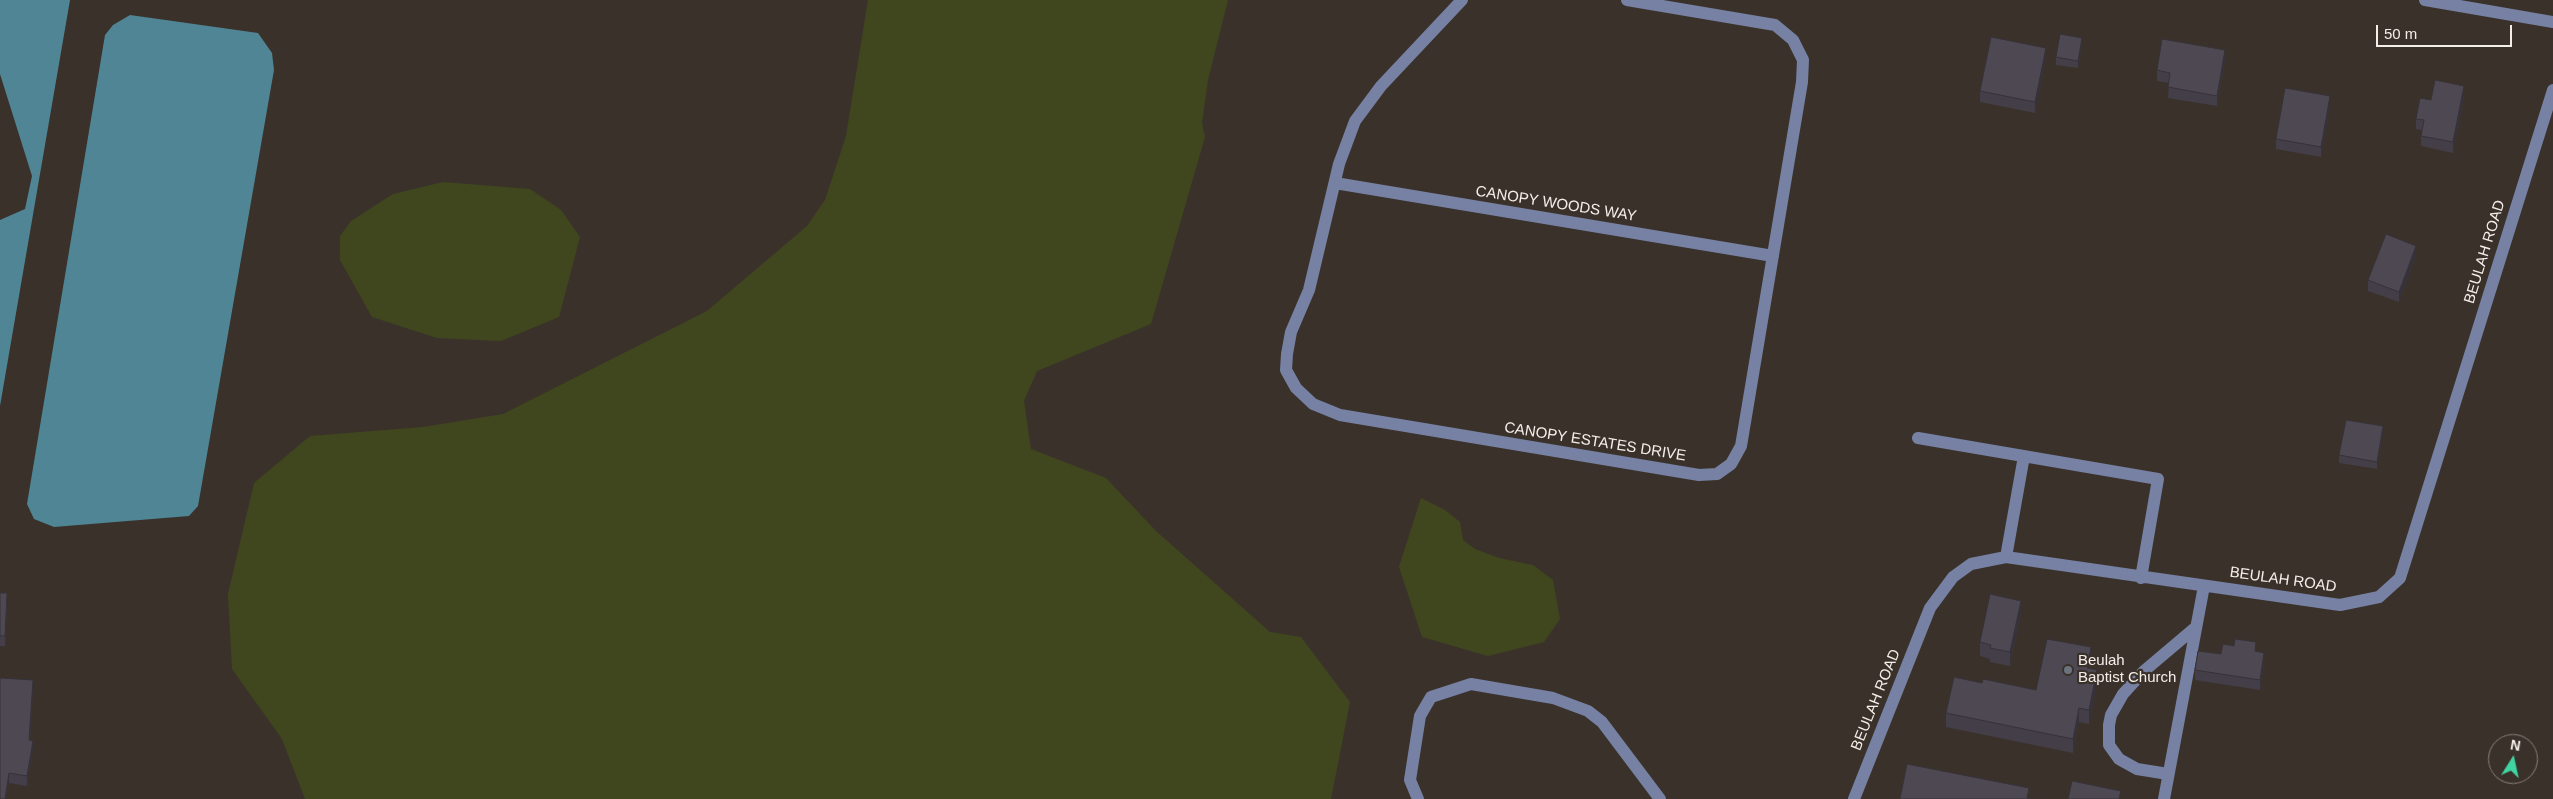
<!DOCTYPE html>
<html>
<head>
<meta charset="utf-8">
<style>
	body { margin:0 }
	#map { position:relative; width:2553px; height:799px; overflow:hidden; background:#3a322a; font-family:Helvetica,sans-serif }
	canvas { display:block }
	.north { position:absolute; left:2488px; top:734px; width:50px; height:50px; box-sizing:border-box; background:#3a322a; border:1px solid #847d76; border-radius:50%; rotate:10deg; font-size:14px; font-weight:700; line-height:20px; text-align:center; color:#f4eee9 }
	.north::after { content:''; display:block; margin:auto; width:18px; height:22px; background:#40d4a2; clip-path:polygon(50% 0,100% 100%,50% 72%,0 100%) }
	.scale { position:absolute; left:2376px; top:25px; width:136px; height:22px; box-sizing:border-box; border:2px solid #f4eee9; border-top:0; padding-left:6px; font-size:15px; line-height:18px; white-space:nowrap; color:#f4eee9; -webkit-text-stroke:4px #3a322a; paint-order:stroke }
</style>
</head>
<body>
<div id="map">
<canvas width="2553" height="799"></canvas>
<div class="north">N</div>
<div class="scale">50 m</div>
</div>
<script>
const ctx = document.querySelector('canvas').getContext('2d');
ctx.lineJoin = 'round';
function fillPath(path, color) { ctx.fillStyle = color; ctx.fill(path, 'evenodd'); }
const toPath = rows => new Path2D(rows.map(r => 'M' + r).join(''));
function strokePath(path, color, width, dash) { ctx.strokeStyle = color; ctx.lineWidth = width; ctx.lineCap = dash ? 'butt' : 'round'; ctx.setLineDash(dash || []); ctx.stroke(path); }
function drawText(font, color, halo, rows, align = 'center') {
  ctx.font = font + ' Helvetica,sans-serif'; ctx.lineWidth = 4.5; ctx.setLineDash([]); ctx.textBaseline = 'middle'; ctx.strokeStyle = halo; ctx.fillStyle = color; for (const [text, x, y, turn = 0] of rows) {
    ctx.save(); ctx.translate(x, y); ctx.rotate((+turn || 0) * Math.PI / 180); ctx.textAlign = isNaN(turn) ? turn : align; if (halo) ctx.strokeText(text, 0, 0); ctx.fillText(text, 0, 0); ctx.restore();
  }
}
fillPath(toPath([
	[868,0,1228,0,1208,80,1202,123,1205,137,1151,324,1037,371,1024,401,1031,449,1106,478,1156,531,1270,632,1301,637,1350,702,1331,799,305,799,282,739,232,669,228,594,254,483,310,436,423,427,503,414,707,311,807,226,825,200,846,136],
	[443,182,530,189,561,210,580,237,559,317,501,341,437,338,372,317,340,260,340,236,351,221,393,194],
	[1421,498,1445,510,1460,522,1463,540,1475,549,1499,558,1533,565,1553,580,1560,619,1544,642,1488,656,1422,637,1399,567]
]), '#40471e');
fillPath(toPath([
	[0,0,70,0,0,406,0,220,25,209,32,176,0,74],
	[130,15,258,33,272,53,274,70,198,506,189,516,54,527,34,519,27,504,105,35,113,25]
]), '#508595');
strokePath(toPath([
	[1462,0,1381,86,1355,121,1339,164,1309,290,1291,332,1287,354,1286,370,1296,388,1313,404,1340,415,1699,475,1717,474,1731,464,1741,446,1802,82,1803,60,1793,40,1775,25,1627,0],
	[2425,0,2553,22],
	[1335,183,1773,256],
	[1918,438,2158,479,2141,578],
	[2006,557,2024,456],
	[2168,774,2137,769,2119,759,2109,745,2109,725,2111,715,2123,694,2144,671,2196,627],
	[1418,799,1410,780,1420,716,1431,697,1471,684,1553,698,1588,711,1602,722,1660,799],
	[1854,799,1930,608,1953,577,1971,564,2006,557,2340,605,2379,597,2400,578,2553,90],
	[2164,799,2204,586]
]), '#7681a4', 12);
fillPath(toPath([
	[2082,45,2078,68,2056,65,2056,57],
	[2046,58,2035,113,1980,102,1980,91],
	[2225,61,2217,106,2168,98,2169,83,2157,81,2157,70],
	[2464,97,2453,153,2421,146,2421,136,2422,130,2416,129,2416,119,2431,100],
	[2330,106,2321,157,2276,149,2276,139],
	[2416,256,2399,302,2368,291,2368,280],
	[2383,433,2377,469,2339,463,2339,455],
	[0,593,7,603,5,646,0,646],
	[2021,614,2010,666,1990,662,1990,659,1980,656,1980,642],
	[2256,652,2264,664,2260,690,2195,680,2195,670,2221,654],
	[2091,661,2090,668,2097,684,2089,724,2079,722,2073,753,1946,727,1946,713,1982,683,2036,690],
	[33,689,30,741,33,750,27,786,9,783,6,799,0,799]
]), '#433e47');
fillPath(toPath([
	[2082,38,2082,45,2078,68,2078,61],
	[2046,48,2046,58,2035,113,2035,102],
	[2225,50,2225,61,2217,106,2217,96],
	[2464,86,2464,97,2453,153,2453,142],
	[2330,96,2330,106,2321,157,2321,147],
	[2416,246,2416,256,2399,302,2399,292],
	[2383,426,2383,433,2377,469,2377,462],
	[2021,601,2021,614,2010,666,2010,652],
	[2091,647,2091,661,2087,682,2087,668],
	[2264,653,2264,664,2260,690,2260,680],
	[2097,670,2097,684,2089,724,2089,710],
	[33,680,33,689,29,750,29,740],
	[2079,708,2079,722,2073,753,2073,739],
	[33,741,33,750,27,786,27,776],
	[9,773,9,783,6,799,5,799]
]), '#373239');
const building = toPath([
	[2060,34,2082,38,2078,61,2056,57,2060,34],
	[1991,37,2046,48,2035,102,1980,91,1991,37],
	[2162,39,2225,50,2217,96,2168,87,2170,73,2157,70,2162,39],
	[2435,80,2464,86,2453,142,2421,136,2424,120,2416,119,2420,98,2431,100,2435,80],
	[2285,88,2330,96,2321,147,2276,139,2285,88],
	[2386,234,2416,246,2399,292,2368,280,2386,234],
	[2346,420,2383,426,2377,462,2339,455,2346,420],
	[0,593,7,593,5,636,0,636,0,593],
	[1990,594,2021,601,2010,652,1990,648,1991,645,1980,642,1990,594],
	[2047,639,2091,647,2087,668,2097,670,2089,710,2079,708,2073,739,1946,713,1954,677,1982,683,1983,679,2036,690,2047,639],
	[2235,639,2256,642,2255,651,2264,653,2260,680,2195,670,2198,651,2221,654,2223,644,2234,646,2235,639],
	[0,678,33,680,29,740,33,741,27,776,9,773,5,799,0,799,0,678],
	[1907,764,2029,788,2027,798,2034,799,1900,799,1907,764],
	[2072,781,2121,791,2119,799,2068,799,2072,781]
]);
fillPath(building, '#4e4852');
strokePath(building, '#373239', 1);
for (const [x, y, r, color] of [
	[2068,670,5,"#6b7280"]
]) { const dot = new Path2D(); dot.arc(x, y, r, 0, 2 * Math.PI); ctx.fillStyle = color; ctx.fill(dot); strokePath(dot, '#3a322a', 2); }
drawText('15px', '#f4eee9', '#3a322a', [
	["CANOPY WOODS WAY",1556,204,9],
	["BEULAH ROAD",2485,252,-73],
	["CANOPY ESTATES DRIVE",1595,442,9],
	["BEULAH ROAD",2283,580,8],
	["BEULAH ROAD",1876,700,-68]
]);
drawText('15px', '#f4eee9', '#3a322a', [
	["Beulah",2078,661],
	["Baptist Church",2078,678]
], 'left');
</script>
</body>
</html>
